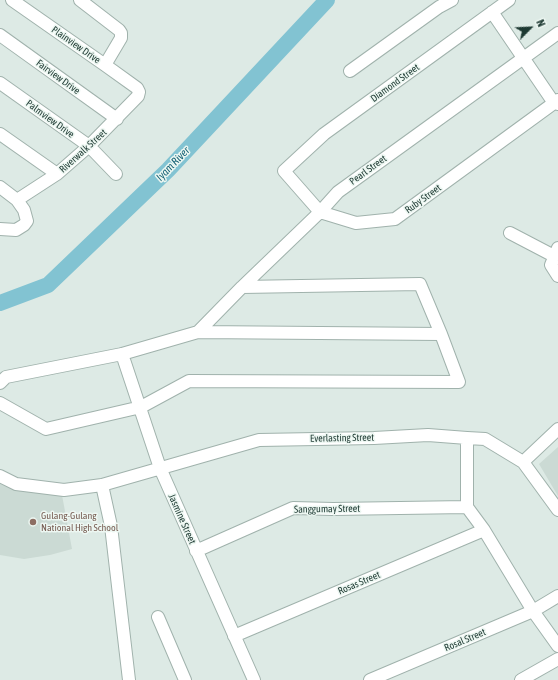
<!DOCTYPE html>
<html>
<head>
<meta charset="utf-8">
<style>
	body { margin:0 }
	#map { position:relative; width:558px; height:680px; overflow:hidden; background:#ddeae5; font-family:"Asap Condensed",sans-serif }
	canvas { display:block }
	.north { position:absolute; left:510px; top:8px; width:40px; height:40px; -webkit-text-stroke:3px #edf7f2; paint-order:stroke; rotate:66deg; font-size:11px; font-weight:700; line-height:16px; text-align:center; color:#1e3a33 }
	.north::after { content:''; display:block; margin:auto; width:14px; height:18px; background:#1e3a33; clip-path:polygon(50% 0,100% 100%,50% 72%,0 100%) }
</style>
</head>
<body>
<div id="map">
<canvas width="558" height="680"></canvas>
<div class="north">N</div>
</div>
<script>
const ctx = document.querySelector('canvas').getContext('2d');
ctx.lineJoin = 'round';
function fillPath(path, color) { ctx.fillStyle = color; ctx.fill(path, 'evenodd'); }
const toPath = rows => new Path2D(rows.map(r => 'M' + r).join(''));
function strokePath(path, color, width, dash) { ctx.strokeStyle = color; ctx.lineWidth = width; ctx.lineCap = dash ? 'butt' : 'round'; ctx.setLineDash(dash || []); ctx.stroke(path); }
function drawText(font, color, halo, rows, align = 'center') {
  ctx.font = font + ' "Asap Condensed",sans-serif'; ctx.lineWidth = 3; ctx.setLineDash([]); ctx.textBaseline = 'middle'; ctx.strokeStyle = halo; ctx.fillStyle = color; for (const [text, x, y, turn = 0] of rows) {
    ctx.save(); ctx.translate(x, y); ctx.rotate((+turn || 0) * Math.PI / 180); ctx.textAlign = isNaN(turn) ? turn : align; if (halo) ctx.strokeText(text, 0, 0); ctx.fillText(text, 0, 0); ctx.restore();
  }
}
fillPath(toPath([
	[558,447,558,496,539,464],
	[0,483,62,495,72,549,50,555,24,559,0,555]
]), '#cbdad4');
strokePath(toPath([
	[0,303,48,285,168,170,327,0]
]), '#82c3d2', 16);
const minor = toPath([
	[12,0,105,65,137,88,139,92,138,96,89,146,57,174,17,200],
	[80,0,119,30,121,33,121,38,105,65],
	[509,0,324,134,284,171,320,212,356,223,395,219,558,100],
	[492,12,554,103,558,104],
	[0,35,117,119],
	[350,71,439,7,452,0],
	[0,83,89,146,116,174],
	[0,134,57,174],
	[0,187,17,200,24,210,27,221,24,225,16,230,0,229],
	[510,233,554,256],
	[558,248,551,265,558,276],
	[198,332,242,287,320,212,338,192,558,33],
	[122,354,160,468,254,680],
	[0,383,6,377,122,354,198,332,441,334],
	[0,403,46,429,141,407,189,381,459,382,441,334,420,284,242,287],
	[467,438,467,507,484,530,533,611,558,646],
	[523,462,558,429],
	[0,476,16,484,64,490,102,485,259,440,374,438,428,435,467,438,485,439,523,462,558,510],
	[102,485,111,526,129,680],
	[196,551,293,508,333,509,467,507],
	[158,617,185,680],
	[234,636,484,530],
	[370,680,533,611,558,596],
	[521,680,558,659]
]);
strokePath(minor, '#a0b2ac', 14);
strokePath(minor, '#fff', 12);
for (const [x, y, r, color] of [
	[33,522,4,"#8d6e63"]
]) { const dot = new Path2D(); dot.arc(x, y, r, 0, 2 * Math.PI); ctx.fillStyle = color; ctx.fill(dot); strokePath(dot, '#edf7f2', 1.5); }
drawText('10px', '#1e3a33', '#edf7f2', [
	["Plainview Drive",76,45,35],
	["Fairview Drive",58,77,36],
	["Diamond Street",395,83,-36],
	["Palmview Drive",50,119,36],
	["Riverwalk Street",83,151,-42],
	["Pearl Street",368,170,-36],
	["Ruby Street",423,199,-36],
	["Everlasting Street",342,438,-1],
	["Sanggumay Street",327,509,-1],
	["Jasmine Street",182,519,66],
	["Rosas Street",359,583,-23],
	["Rosal Street",465,640,-23]
]);
drawText('10px', '#785e54', '#edf7f2', [
	["Gulang-Gulang",41,516],
	["National High School",41,528]
], 'left');
drawText('italic 11px', '#176477', '#edf7f2', [
	["Iyam River",173,164,-46]
]);
</script>
</body>
</html>
